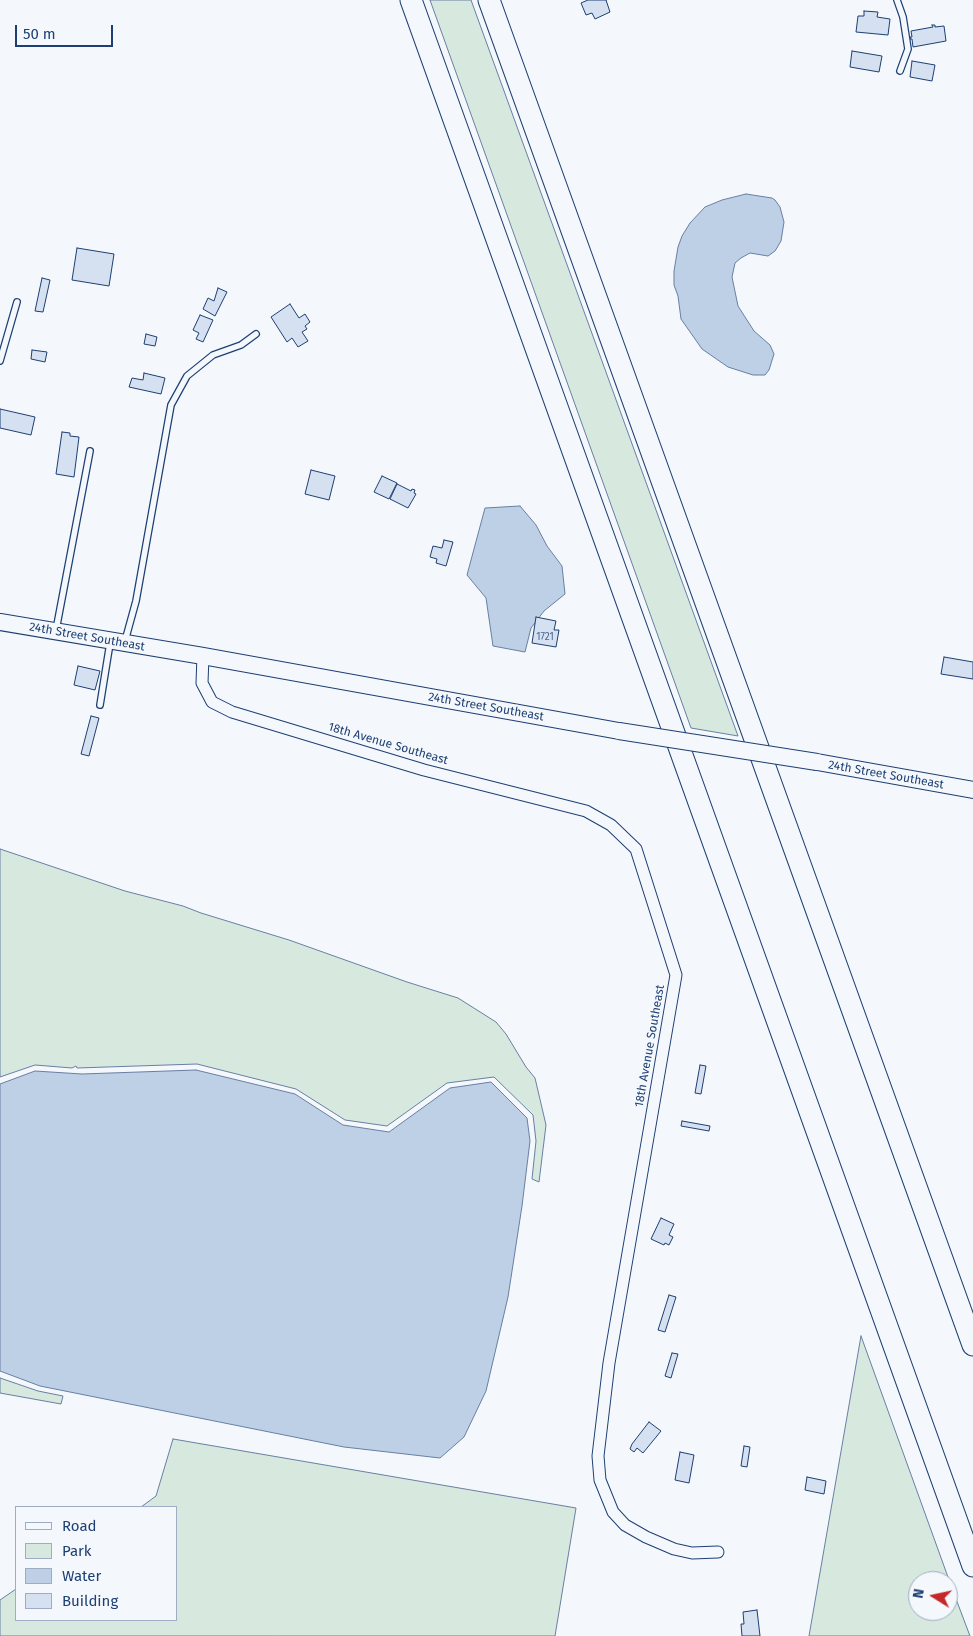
<!DOCTYPE html>
<html>
<head>
<meta charset="utf-8">
<style>
	body { margin:0 }
	#map { position:relative; width:973px; height:1636px; overflow:hidden; background:#f4f7fb; font-family:"Fira Sans",sans-serif }
	canvas { display:block }
	.legend { position:absolute; left:15px; top:1506px; width:162px; height:115px; box-sizing:border-box; background:#f4f7fb; border:1px solid #9eadc5; margin:0; padding:6px 9px; list-style:none; font-size:15px; color:#1d3f73 }
	.legend li { display:flex; align-items:center; gap:10px; height:25px }
	.legend b { width:25px; border:1px solid #9eadc5 }
	.north { position:absolute; left:908px; top:1571px; width:50px; height:50px; box-sizing:border-box; background:#f4f7fb; border:1px solid #9eadc5; border-radius:50%; rotate:280deg; font-size:14px; font-weight:700; line-height:20px; text-align:center; color:#1d3f73 }
	.north::after { content:''; display:block; margin:auto; width:18px; height:22px; background:#c62828; clip-path:polygon(50% 0,100% 100%,50% 72%,0 100%) }
	.scale { position:absolute; left:15px; top:25px; width:98px; height:22px; box-sizing:border-box; border:2px solid #1d3f73; border-top:0; padding-left:6px; font-size:15px; line-height:18px; white-space:nowrap; color:#1d3f73; -webkit-text-stroke:4px #f4f7fb; paint-order:stroke }
</style>
</head>
<body>
<div id="map">
<canvas width="973" height="1636"></canvas>
<ul class="legend">
<li><b style="height:6px;background:#f4f7fb"></b>Road</li>
<li><b style="height:14px;background:#d7e8df"></b>Park</li>
<li><b style="height:14px;background:#bed0e5"></b>Water</li>
<li><b style="height:14px;background:#d5e0f0"></b>Building</li>
</ul>
<div class="north">N</div>
<div class="scale">50 m</div>
</div>
<script>
const ctx = document.querySelector('canvas').getContext('2d');
ctx.lineJoin = 'round';
function fillPath(path, color) { ctx.fillStyle = color; ctx.fill(path, 'evenodd'); }
const toPath = rows => new Path2D(rows.map(r => 'M' + r).join(''));
function strokePath(path, color, width, dash) { ctx.strokeStyle = color; ctx.lineWidth = width; ctx.lineCap = dash ? 'butt' : 'round'; ctx.setLineDash(dash || []); ctx.stroke(path); }
function drawText(font, color, halo, rows, align = 'center') {
  ctx.font = font + ' "Fira Sans",sans-serif'; ctx.lineWidth = 4; ctx.setLineDash([]); ctx.textBaseline = 'middle'; ctx.strokeStyle = halo; ctx.fillStyle = color; for (const [text, x, y, turn = 0] of rows) {
    ctx.save(); ctx.translate(x, y); ctx.rotate((+turn || 0) * Math.PI / 180); ctx.textAlign = isNaN(turn) ? turn : align; if (halo) ctx.strokeText(text, 0, 0); ctx.fillText(text, 0, 0); ctx.restore();
  }
}
const green = toPath([
	[430,0,471,0,738,736,691,728,430,0],
	[0,849,125,891,183,906,201,913,289,940,407,982,458,998,496,1022,506,1034,526,1067,535,1078,546,1125,539,1182,532,1179,536,1141,533,1115,494,1077,447,1083,387,1126,345,1120,296,1089,197,1064,77,1068,76,1066,72,1068,35,1065,0,1077,0,849],
	[861,1336,953,1591,970,1636,809,1636,861,1336],
	[918,1581,948,1581,948,1611,918,1611,918,1581],
	[0,1378,38,1391,63,1396,61,1404,0,1393,0,1378],
	[173,1439,576,1508,555,1636,0,1636,0,1600,16,1589,16,1620,176,1620,176,1507,141,1507,156,1496,173,1439]
]);
fillPath(green, '#d7e8df');
strokePath(green, '#687fa3', 1);
const water = toPath([
	[746,194,772,198,775,200,780,207,784,222,781,241,775,251,768,256,750,253,741,258,735,263,732,277,738,306,754,331,770,345,774,354,769,370,765,375,753,375,728,367,702,349,681,319,678,296,674,285,674,271,678,247,682,236,690,223,705,207,722,200,746,194],
	[520,506,536,525,547,546,562,566,565,594,544,611,531,628,525,652,493,646,486,598,467,575,485,508,520,506],
	[196,1070,295,1094,343,1125,389,1132,450,1088,491,1082,527,1118,530,1141,522,1206,508,1297,486,1391,464,1437,440,1458,344,1447,40,1386,0,1371,0,1084,35,1071,82,1074,196,1070]
]);
fillPath(water, '#bed0e5');
strokePath(water, '#687fa3', 1);
const building = toPath([
	[606,0,610,12,595,19,592,13,586,15,581,3,588,0,606,0],
	[864,11,878,12,877,17,890,19,888,35,856,32,858,16,864,16,864,11],
	[932,25,935,25,935,27,944,26,946,41,913,47,912,39,910,39,910,37,912,37,911,31,933,27,932,25],
	[852,51,882,56,879,72,850,67,852,51],
	[912,61,935,65,932,81,910,77,912,61],
	[77,248,114,254,109,286,72,280,77,248],
	[42,278,50,280,43,312,35,311,42,278],
	[218,288,227,292,215,316,203,309,208,298,214,301,218,288],
	[290,304,299,318,305,314,310,322,305,326,307,329,302,332,308,341,298,347,292,338,287,342,271,317,290,304],
	[200,315,213,320,203,342,196,339,199,333,193,330,200,315],
	[146,334,157,337,155,346,144,344,146,334],
	[32,350,47,352,45,362,31,359,32,350],
	[144,373,165,378,161,394,129,387,132,378,143,380,144,373],
	[0,409,35,417,31,435,0,428,0,409],
	[62,432,70,433,70,436,79,437,74,477,56,474,62,432],
	[311,470,335,476,329,500,305,494,311,470],
	[382,476,397,483,389,499,374,492,382,476],
	[397,484,411,491,412,489,415,490,414,493,416,494,408,508,390,499,397,484],
	[444,540,453,542,446,566,436,563,437,559,430,557,433,546,442,548,444,540],
	[536,617,556,621,554,630,559,630,556,647,532,643,536,617],
	[944,657,973,662,973,679,941,674,944,657],
	[78,666,100,671,95,690,74,685,78,666],
	[91,716,99,718,89,756,81,754,91,716],
	[700,1065,706,1066,701,1094,695,1093,700,1065],
	[682,1121,710,1126,709,1131,681,1126,682,1121],
	[661,1218,674,1224,669,1235,673,1237,669,1245,665,1243,664,1245,651,1239,661,1218],
	[669,1295,676,1297,665,1332,658,1330,669,1295],
	[672,1353,678,1354,671,1378,665,1376,672,1353],
	[649,1422,661,1431,643,1453,637,1448,634,1452,630,1449,632,1444,649,1422],
	[744,1446,750,1447,747,1467,741,1466,744,1446],
	[680,1452,694,1455,689,1483,675,1480,680,1452],
	[807,1477,826,1481,824,1494,805,1490,807,1477],
	[757,1610,760,1636,742,1636,741,1624,744,1624,743,1612,757,1610]
]);
fillPath(building, '#d5e0f0');
strokePath(building, '#1d3f73', 1);
const lane = toPath([
	[897,0,903,17,908,49,900,71],
	[0,361,17,302],
	[56,630,90,451],
	[125,641,136,601,171,405,187,376,213,355,241,345,256,334],
	[100,705,110,643]
]);
const street = toPath([
	[203,656,202,683,212,702,232,712,424,770,586,811,611,825,636,849,676,975,609,1363,598,1456,600,1480,613,1512,625,1525,646,1537,674,1549,692,1553,718,1552]
]);
const secondary = toPath([
	[0,622,203,656,619,731],
	[817,762,973,790]
]);
const highway = toPath([
	[411,0,973,1566],
	[489,0,973,1345]
]);
strokePath(lane, '#1d3f73', 8);
strokePath(street, '#1d3f73', 13);
strokePath(secondary, '#1d3f73', 18);
strokePath(highway, '#1d3f73', 23);
strokePath(lane, '#f4f7fb', 5.5);
strokePath(street, '#f4f7fb', 11);
strokePath(secondary, '#f4f7fb', 16);
strokePath(highway, '#f4f7fb', 21);
const secondaryBridge = toPath([
	[619,731,817,762]
]);
strokePath(secondaryBridge, '#1d3f73', 18, []);
strokePath(secondaryBridge, '#f4f7fb', 16);
drawText('10px', '#4b6792', null, [
	["1721",545,637]
]);
drawText('12px', '#1d3f73', '#f4f7fb', [
	["24th Street Southeast",87,637,10],
	["24th Street Southeast",486,707,10],
	["18th Avenue Southeast",388,744,16],
	["24th Street Southeast",886,775,10],
	["18th Avenue Southeast",650,1046,-80]
]);
</script>
</body>
</html>
